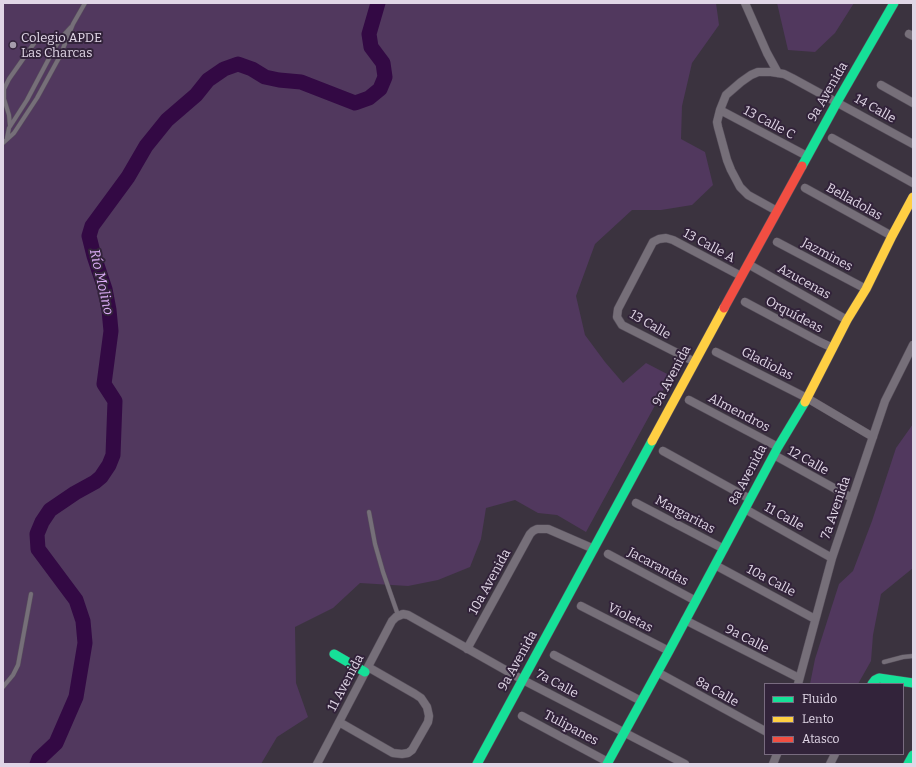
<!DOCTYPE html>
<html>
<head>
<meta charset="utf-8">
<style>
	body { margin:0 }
	#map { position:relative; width:916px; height:767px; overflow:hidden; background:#3b333f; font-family:Bitter,serif }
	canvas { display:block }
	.frame { position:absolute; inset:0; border:4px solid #e0d6e6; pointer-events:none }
	.legend { position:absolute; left:764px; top:683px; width:140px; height:72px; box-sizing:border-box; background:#32233a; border:1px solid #786b7f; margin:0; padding:5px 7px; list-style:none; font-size:12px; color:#e0d6e6 }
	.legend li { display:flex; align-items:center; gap:8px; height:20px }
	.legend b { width:20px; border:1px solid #786b7f }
</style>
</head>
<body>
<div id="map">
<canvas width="916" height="767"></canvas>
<div class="frame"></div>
<ul class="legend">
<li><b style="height:5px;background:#16e098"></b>Fluido</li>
<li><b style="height:5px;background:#ffcf43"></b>Lento</li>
<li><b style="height:5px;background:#f24e42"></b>Atasco</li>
</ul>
</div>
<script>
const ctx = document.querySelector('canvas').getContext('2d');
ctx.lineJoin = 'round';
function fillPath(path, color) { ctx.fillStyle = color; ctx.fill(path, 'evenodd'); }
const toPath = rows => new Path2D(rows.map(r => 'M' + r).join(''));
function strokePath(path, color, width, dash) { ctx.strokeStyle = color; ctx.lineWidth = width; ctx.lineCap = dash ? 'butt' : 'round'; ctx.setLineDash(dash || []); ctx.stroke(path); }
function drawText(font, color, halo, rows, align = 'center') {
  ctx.font = font + ' Bitter,serif'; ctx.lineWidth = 4; ctx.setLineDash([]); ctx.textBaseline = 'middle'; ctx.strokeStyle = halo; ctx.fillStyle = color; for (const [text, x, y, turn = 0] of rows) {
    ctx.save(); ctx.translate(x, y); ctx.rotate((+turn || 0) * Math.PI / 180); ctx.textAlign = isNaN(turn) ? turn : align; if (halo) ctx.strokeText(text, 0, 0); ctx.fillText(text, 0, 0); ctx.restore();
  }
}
fillPath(toPath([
	[3,3,716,3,719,25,692,63,682,106,681,139,705,152,713,185,692,205,661,210,632,210,595,244,576,296,585,335,605,362,623,383,646,363,671,376,586,532,557,515,538,513,515,500,486,508,481,539,470,567,438,580,408,586,360,583,333,608,295,627,296,683,308,717,277,737,261,764,3,764],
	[777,3,854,3,835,33,815,52,788,50],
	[913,424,913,568,881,594,873,635,871,661,858,684,810,684,815,659,839,584,853,571,872,521,896,448]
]), '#51385e');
strokePath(toPath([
	[37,764,39,759,56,743,76,697,85,643,83,621,76,600,38,549,37,534,42,522,50,510,75,493,95,482,101,477,109,465,113,455,115,401,104,384,111,331,109,310,105,289,94,256,89,236,92,226,128,177,146,146,167,120,196,95,208,80,224,69,238,64,252,69,265,77,279,80,301,82,355,103,369,98,380,89,385,77,383,63,371,47,369,34,378,3]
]), '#330944', 15);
const lane = toPath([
	[10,126,9,115,4,99,4,89,9,79,35,42],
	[7,138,9,128,27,100,54,49,61,38,71,27],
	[3,143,14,133,37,98,60,56,73,24,85,3],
	[369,512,375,544,383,572,398,615],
	[884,662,903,657,913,656],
	[3,687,13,675,18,665,31,594]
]);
const street = toPath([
	[745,3,767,53,778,73],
	[909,34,913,36],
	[881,85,913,103],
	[720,110,807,156],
	[832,138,913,183],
	[805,188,892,236],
	[777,211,748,195,740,187,731,170,727,160,718,127,717,122,720,110,726,95,741,82,751,75,758,72,771,72,784,74,792,78,913,144],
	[777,242,866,289],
	[748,264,847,320],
	[745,302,820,342,833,348],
	[716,352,807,398,873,437],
	[695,362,622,325,617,317,618,309,653,242,659,239,666,238,673,240,741,276],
	[689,400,778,447],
	[663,451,750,499],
	[774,455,852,498],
	[636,503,724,549],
	[745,509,832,558],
	[608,554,696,601],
	[715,565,815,619],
	[581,606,669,651],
	[685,620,799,678],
	[467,649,530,534,533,531,537,529,548,529,594,549],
	[554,655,641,701],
	[657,672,765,731],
	[798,684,832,558,885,401,913,345],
	[522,716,608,762],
	[339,722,393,753,402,754,408,753,412,750,428,722,429,716,427,707,421,698,415,694,368,667],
	[317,764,392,621,396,617,403,614,408,615,523,680,685,764],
	[773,764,777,754],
	[830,764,835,754]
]);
const fast = toPath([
	[802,166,837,102,894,3],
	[334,654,365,672],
	[872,684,875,680,879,678,913,683],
	[477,764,652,441],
	[607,764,669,651,778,447,805,402],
	[908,764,913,755]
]);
const slow = toPath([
	[805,402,847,320,866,289,892,236,913,197],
	[652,441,724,308]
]);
const jam = toPath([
	[724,308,802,166]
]);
strokePath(lane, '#58505c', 5);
strokePath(street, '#58505c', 9);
strokePath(fast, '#58505c', 10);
strokePath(slow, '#58505c', 10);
strokePath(jam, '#58505c', 10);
strokePath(lane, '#766f79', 4);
strokePath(street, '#766f79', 8);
strokePath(fast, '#16e098', 9);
strokePath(slow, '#ffcf43', 9);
strokePath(jam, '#f24e42', 9);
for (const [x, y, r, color] of [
	[13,45,4,"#a69dac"]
]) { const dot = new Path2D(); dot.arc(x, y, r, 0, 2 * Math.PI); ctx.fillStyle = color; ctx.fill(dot); strokePath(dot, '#32233a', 1.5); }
drawText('13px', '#e0d6e6', '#32233a', [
	["Colegio APDE",21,38],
	["Las Charcas",21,53]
], 'left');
drawText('13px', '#e0d6e6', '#32233a', [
	["9a Avenida",828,92,-60],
	["14 Calle",875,109,29],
	["13 Calle C",769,123,28],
	["Belladolas",854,202,29],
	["13 Calle A",709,246,28],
	["Jazmines",827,255,28],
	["Azucenas",804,282,29],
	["Orquídeas",794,315,28],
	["13 Calle",650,325,30],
	["Gladiolas",767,364,27],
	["9a Avenida",672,376,-62],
	["Almendros",739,413,28],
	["12 Calle",808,461,29],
	["8a Avenida",748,475,-62],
	["7a Avenida",836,508,-71],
	["Margaritas",685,515,28],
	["11 Calle",784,517,29],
	["Jacarandas",658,567,28],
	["10a Calle",771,581,28],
	["10a Avenida",490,582,-61],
	["Violetas",630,618,27],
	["9a Calle",747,639,27],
	["9a Avenida",518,661,-61],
	["11 Avenida",346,683,-62],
	["7a Calle",557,684,28],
	["8a Calle",717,692,29],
	["Tulipanes",571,728,28]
]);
drawText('italic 14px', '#dcadf7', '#32233a', [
	["Río Molino",101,282,77]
]);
</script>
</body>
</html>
